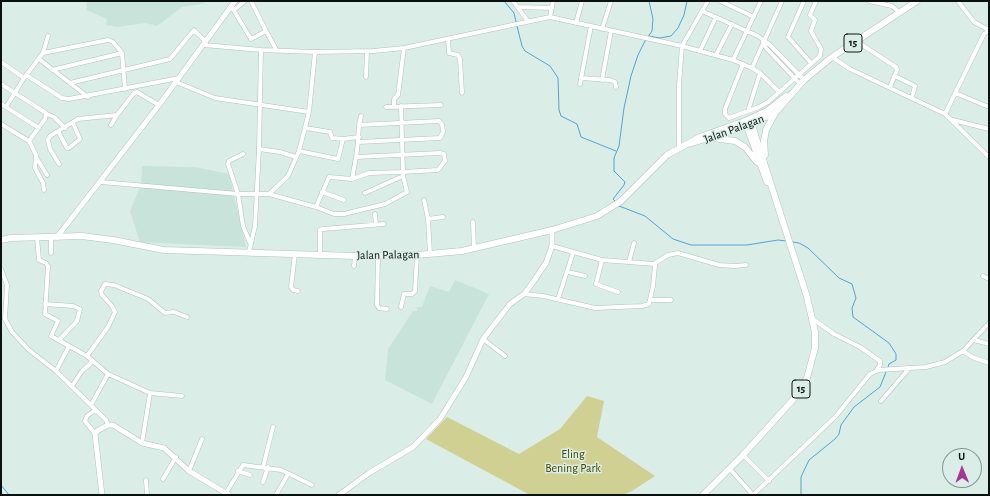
<!DOCTYPE html>
<html>
<head>
<meta charset="utf-8">
<style>
	body { margin:0 }
	#map { position:relative; width:990px; height:496px; overflow:hidden; background:#daeee7; font-family:"Alegreya Sans",sans-serif }
	canvas { display:block }
	.frame { position:absolute; inset:0; border:2px solid #0b110f; pointer-events:none }
	.north { position:absolute; left:942px; top:448px; width:40px; height:40px; box-sizing:border-box; background:#daeee7; border:1px solid #879691; border-radius:50%; rotate:359deg; font-size:11px; font-weight:700; line-height:16px; text-align:center; color:#0b110f }
	.north::after { content:''; display:block; margin:auto; width:14px; height:18px; background:#a53693; clip-path:polygon(50% 0,100% 100%,50% 72%,0 100%) }
</style>
</head>
<body>
<div id="map">
<canvas width="990" height="496"></canvas>
<div class="frame"></div>
<div class="north">U</div>
</div>
<script>
const ctx = document.querySelector('canvas').getContext('2d');
ctx.lineJoin = 'round';
function fillPath(path, color) { ctx.fillStyle = color; ctx.fill(path, 'evenodd'); }
const toPath = rows => new Path2D(rows.map(r => 'M' + r).join(''));
function strokePath(path, color, width, dash) { ctx.strokeStyle = color; ctx.lineWidth = width; ctx.lineCap = dash ? 'butt' : 'round'; ctx.setLineDash(dash || []); ctx.stroke(path); }
function drawText(font, color, halo, rows, align = 'center') {
  ctx.font = font + ' "Alegreya Sans",sans-serif'; ctx.lineWidth = 3; ctx.setLineDash([]); ctx.textBaseline = 'middle'; ctx.strokeStyle = halo; ctx.fillStyle = color; for (const [text, x, y, turn = 0] of rows) {
    ctx.save(); ctx.translate(x, y); ctx.rotate((+turn || 0) * Math.PI / 180); ctx.textAlign = isNaN(turn) ? turn : align; if (halo) ctx.strokeText(text, 0, 0); ctx.fillText(text, 0, 0); ctx.restore();
  }
}
fillPath(toPath([
	[87,1,207,1,202,4,182,7,157,26,145,23,117,27,106,25,107,19,86,10],
	[142,166,195,167,229,174,246,247,140,242,130,211,141,185],
	[455,280,489,294,432,404,385,380,388,349,413,311,417,311,417,307,422,307,430,286,449,292]
]), '#c7e3da');
fillPath(toPath([
	[587,396,604,401,597,437,655,476,632,491,623,495,530,495,426,439,447,417,519,454,560,429]
]), '#d0d092');
strokePath(toPath([
	[504,1,514,13,516,22],
	[517,26,522,46,525,51,550,66,558,78,559,110,561,116,577,124,581,137,616,151],
	[649,36,660,38,671,36,678,28,684,15,687,1],
	[648,37,652,31,653,19,649,1],
	[616,202,613,199,624,185,625,182,614,171,614,158,619,146,624,108,631,76,638,55,646,39],
	[619,206,645,216,673,239,691,245,747,245,778,240,786,241],
	[793,242,799,243,808,248,839,278,852,284,856,298,852,308,853,317,889,343,896,354,896,360,889,364,888,367],
	[1,485,9,495],
	[801,495,801,477,809,460,835,439,839,434,841,425,854,407,880,387,886,372]
]), '#50a3d5', 1);
const minor = toPath([
	[251,1,266,31],
	[513,1,528,21],
	[708,1,702,11,758,36,769,44,804,80],
	[720,1,754,17],
	[804,1,788,37,811,63],
	[869,1,892,6,900,13],
	[958,1,974,22,989,30],
	[231,6,251,39,266,31,277,51],
	[518,7,552,8],
	[234,10,245,1],
	[702,11,682,46,733,60,752,68,760,73,779,92],
	[550,17,553,1],
	[576,23,582,1],
	[602,29,611,1],
	[448,39,449,53,458,55,460,59,462,93],
	[763,41,766,48,800,84],
	[856,41,896,67,897,70,890,87],
	[204,45,261,50,259,149,255,226,249,252],
	[261,50,315,52,309,112],
	[700,51,716,17],
	[315,52,373,51,404,48,550,17,682,46,679,85,679,148],
	[43,53,48,36],
	[716,55,732,24],
	[832,57,850,69,945,114,989,157],
	[39,59,88,97],
	[733,60,761,1],
	[1,62,24,78],
	[743,64,725,109,725,114,729,118,759,107,768,102,820,56,821,49,811,31,815,20,810,15,816,1],
	[752,68,782,1],
	[52,70,122,53,125,89],
	[26,75,62,98,69,99,179,78],
	[895,76,915,86,912,97],
	[366,77,367,51],
	[581,78,610,80,615,82,616,87],
	[602,80,611,31],
	[176,82,215,98,309,112,299,151,288,176,269,194],
	[70,83,170,59,194,30,206,42],
	[1,84,46,113,45,119,29,141],
	[580,84,591,26],
	[955,93,989,107],
	[1,104,39,128],
	[6,107,24,78,43,53,108,40,113,42,122,53],
	[386,107,441,105],
	[394,107,394,99,398,95,404,48],
	[748,111,760,73],
	[47,114,54,117,65,128],
	[945,114,984,34,989,31],
	[953,120,989,129],
	[1,124,29,141,36,155,35,168,43,183,44,190],
	[111,125,117,115],
	[359,125,361,116],
	[305,128,330,132,332,138,343,139,359,137],
	[58,131,67,148,69,148,80,139,73,123],
	[259,149,280,152,296,157],
	[299,151,338,159,343,139],
	[243,154,229,161,228,164,238,194,243,226,250,243],
	[36,157,47,175],
	[356,157,358,142,440,138,443,132,442,124,439,121,359,125,358,142],
	[59,164,50,149,48,140,50,136,78,119,117,115,134,93,137,92,159,105],
	[352,179,356,157,440,153,444,154,445,161,438,170,403,172,403,176,365,193],
	[101,182,238,194,269,194,316,207,329,177,352,179,369,173,403,172,401,106],
	[322,192,344,200],
	[424,200,428,219,430,254],
	[316,207,334,214,344,214,385,204,407,192,403,176],
	[375,214,376,225],
	[428,219,443,217],
	[473,222,474,249],
	[37,237,39,260,46,263,48,266,45,314,58,321,51,336,69,346],
	[51,237,51,253],
	[295,254,291,287,293,290,298,291],
	[320,255,320,230,323,229,384,224],
	[378,256,377,305,379,308,387,309],
	[602,260,596,284,618,292],
	[629,262,634,243],
	[654,264,668,255,678,253,719,265,735,266,746,265],
	[354,266,355,256],
	[1,269,7,285,5,319,12,332,29,350,56,371,106,420,108,425],
	[568,272,585,276],
	[983,276,989,279],
	[524,294,543,296,595,308,642,306,649,304,653,286,655,266,654,264,602,260,552,246],
	[558,299,573,253],
	[651,300,671,300],
	[45,304,73,306,80,309,77,321,59,340],
	[401,307,404,294,412,294,415,291,417,255],
	[813,319,834,334,860,347,880,361,880,365,876,371],
	[483,339,505,356],
	[974,340,989,344],
	[963,351,972,357,989,363],
	[87,356,108,327,115,312,112,306,102,295,101,291,105,284,114,285,148,299,165,313,174,312,187,317],
	[56,371,69,346,87,356,108,374,91,405],
	[108,374,150,393,182,396],
	[72,386,82,371,92,362],
	[881,401,907,371,908,368],
	[95,434,85,421,87,416,95,410],
	[142,443,150,393],
	[743,455,769,481],
	[263,467,273,427],
	[730,469,753,495],
	[189,471,202,439],
	[238,471,250,475],
	[163,479,176,457],
	[146,480,147,495],
	[263,482,268,467],
	[226,493,243,465,281,470,312,485],
	[276,495,288,474],
	[753,495,836,416,870,374,879,370,926,367,945,362,963,351,989,323]
]);
const tertiary = toPath([
	[57,237,159,105,235,1],
	[102,495,95,434,97,431,108,425,113,425,142,443,164,448,189,471,229,495],
	[339,495,369,473,413,447,440,419,466,377,483,339,510,304,524,294,531,285,546,263,552,246,552,230]
]);
const primary = toPath([
	[692,143,747,126],
	[1,240,11,238,82,236,113,240,164,250,355,256,417,255,462,251,552,230,597,216,621,201,667,155,700,137,745,121]
]);
const trunk = toPath([
	[747,126,776,112,804,80,832,57,917,1],
	[713,138,735,141,745,147,757,162],
	[765,155,764,141,766,130,774,115],
	[767,182,745,121,767,111,786,96],
	[703,495,743,455,799,393,807,378,815,348,815,332,807,297,750,119]
]);
strokePath(minor, '#afc2bb', 5);
strokePath(tertiary, '#afc2bb', 6);
strokePath(primary, '#afc2bb', 7);
strokePath(trunk, '#afc2bb', 7);
strokePath(minor, '#fff', 4);
strokePath(tertiary, '#fff', 5);
strokePath(primary, '#fff', 6);
strokePath(trunk, '#fff', 6);
for (const [x, y, w] of [
	[853,43,18],
	[801,389,18]
]) { const box = new Path2D(); box.roundRect(x - w / 2, y - 9, w, 18, 3); ctx.fillStyle = '#daeee7'; ctx.fill(box); strokePath(box, '#0b110f', 1); }
drawText('bold 11px', '#0b110f', null, [
	["15",853,43],
	["15",801,389]
]);
drawText('12px', '#0b110f', '#daeee7', [
	["Jalan Palagan",734,129,-20],
	["Jalan Palagan",388,255,-1]
]);
drawText('12px', '#474600', '#daeee7', [
	["Eling",573,454],
	["Bening Park",573,468]
]);
</script>
</body>
</html>
